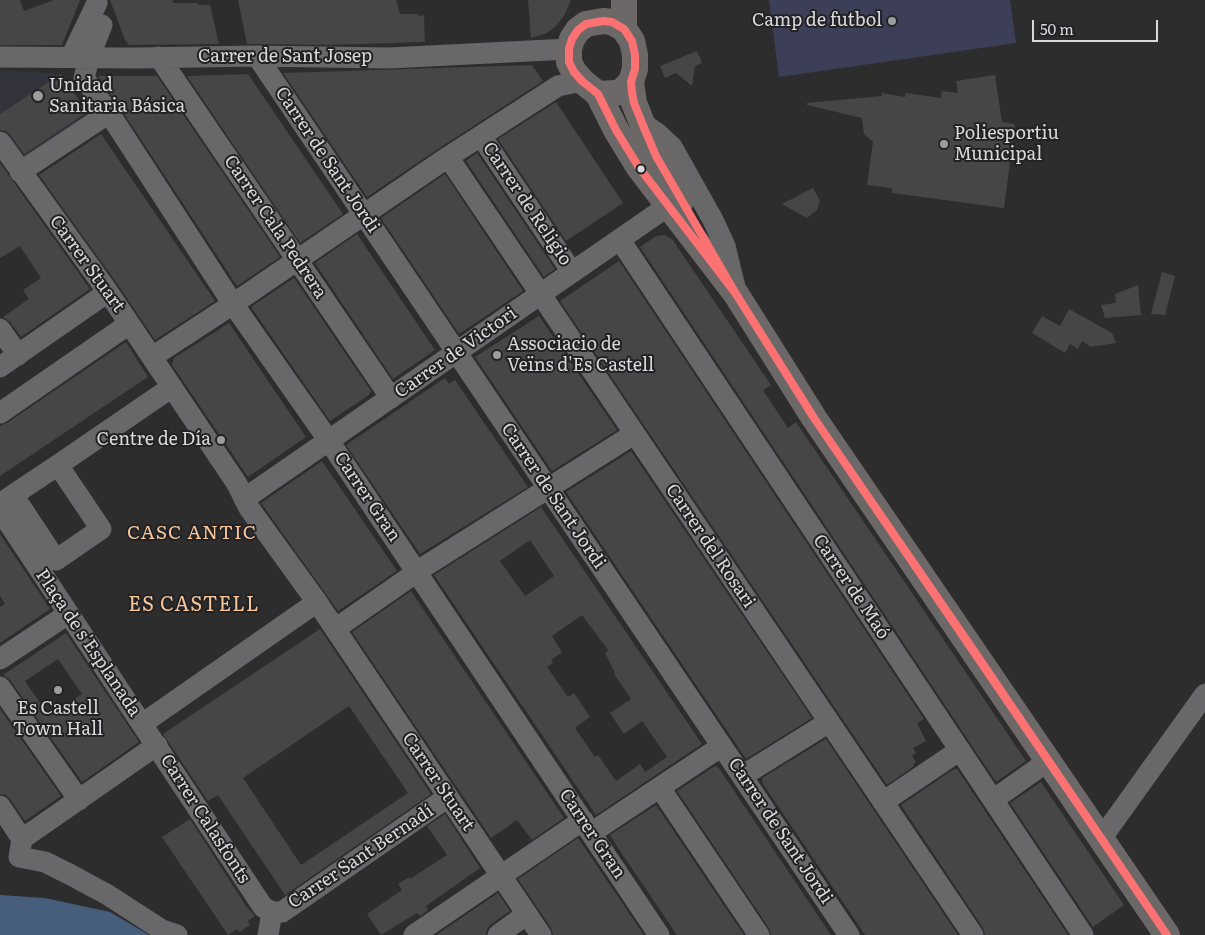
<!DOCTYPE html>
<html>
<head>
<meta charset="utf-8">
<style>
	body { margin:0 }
	#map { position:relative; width:1205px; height:935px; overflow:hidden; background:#2d2d2e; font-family:Literata,serif }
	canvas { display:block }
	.scale { position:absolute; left:1032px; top:20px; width:126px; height:22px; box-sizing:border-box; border:2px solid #d8d9da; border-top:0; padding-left:6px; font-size:15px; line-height:18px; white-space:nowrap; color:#d8d9da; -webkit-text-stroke:4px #222225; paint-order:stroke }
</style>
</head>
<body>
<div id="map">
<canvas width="1205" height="935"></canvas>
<div class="scale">50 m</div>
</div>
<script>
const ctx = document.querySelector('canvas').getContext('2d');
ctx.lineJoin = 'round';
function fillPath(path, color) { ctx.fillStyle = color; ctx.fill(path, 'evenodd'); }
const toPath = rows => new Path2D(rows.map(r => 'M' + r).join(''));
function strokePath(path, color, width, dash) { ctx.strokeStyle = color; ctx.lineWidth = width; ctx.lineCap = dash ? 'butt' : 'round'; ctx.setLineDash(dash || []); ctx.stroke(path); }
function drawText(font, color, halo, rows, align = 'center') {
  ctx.font = font + ' Literata,serif'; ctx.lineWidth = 4; ctx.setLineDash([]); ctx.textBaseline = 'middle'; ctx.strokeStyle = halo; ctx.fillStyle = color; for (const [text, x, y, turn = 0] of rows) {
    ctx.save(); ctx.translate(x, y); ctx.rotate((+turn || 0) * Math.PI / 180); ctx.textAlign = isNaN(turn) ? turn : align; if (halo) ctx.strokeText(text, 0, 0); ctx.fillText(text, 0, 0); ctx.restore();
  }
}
fillPath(toPath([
	[0,70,61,74,92,119,26,162,0,124]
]), '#33343b');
fillPath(toPath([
	[769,0,1010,0,1016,43,779,77]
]), '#3d3f58');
fillPath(toPath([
	[0,895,45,898,110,912,149,935,0,935]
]), '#465d7b');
fillPath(toPath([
	[0,0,20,0,24,11,54,0,80,0,62,45,0,45],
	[110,0,173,0,173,3,198,3,198,5,210,5,219,44,129,45,125,40],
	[238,0,396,0,400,14,418,14,418,16,424,15,425,42,331,45,247,44],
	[528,0,571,0,564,16,555,27,547,33,531,38],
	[697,51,702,63,695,66,692,86,676,73,665,78,660,66],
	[532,65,543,81,441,147,367,197,283,73],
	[61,74,87,112,24,154,10,134,6,131,0,130,0,114],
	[248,74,343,214,300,243,187,76],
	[995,75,1002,122,1015,124,1004,208,892,193,892,188,867,185,873,142,864,134,862,118,807,105,807,103,882,96,882,93,905,97,906,93,941,98,942,91,958,93,956,81],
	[98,76,157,76,280,257,237,286,119,106],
	[556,102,623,203,566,241,498,139],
	[101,134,215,301,155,340,118,285,39,175],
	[477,153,555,269,544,277,466,161],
	[0,163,90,289,21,337,10,322,3,317,29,299,23,290,41,278,20,246,0,258],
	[445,174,523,291,459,334,381,218],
	[813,188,820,201,817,210,807,218,782,204],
	[357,234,435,350,393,379,315,263],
	[665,235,672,239,771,385,763,390,788,428,796,422,1026,761,996,782,640,247,656,236],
	[619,261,924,719,917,723,926,741,913,748,916,753,912,756,916,762,913,764,914,766,887,785,560,301],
	[1162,272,1175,276,1165,315,1151,314],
	[294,278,371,391,369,395,330,421,251,307],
	[1138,285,1141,315,1105,318,1101,305,1116,303,1115,294],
	[1069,309,1112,333,1116,343,1091,347,1082,341,1078,349,1070,344,1065,353,1032,333,1042,316,1060,326],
	[539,316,617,430,552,471,475,357],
	[229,323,306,437,248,477,172,365,174,358],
	[126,342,148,377,0,476,0,426,7,423],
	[445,378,449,384,455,380,528,487,420,554,346,445],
	[631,451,812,718,746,759,566,492],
	[322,461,397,571,338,611,261,503],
	[541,507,702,744,596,815,434,575],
	[530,540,554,576,525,596,500,561],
	[582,615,608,650,605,653,615,673,614,674,631,699,610,713,624,734,642,721,667,757,645,772,640,764,616,781,598,755,595,757,575,728,590,717,574,693,568,697,547,667,553,663,551,660,562,652,552,636],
	[0,534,50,609,0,643,0,607,5,604,0,596],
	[411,591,564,818,532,840,517,820,491,838,352,632],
	[320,629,431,794,285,895,218,795,208,801,163,734],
	[349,706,408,793,301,865,243,778],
	[66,633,139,742,82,782,10,680,3,675],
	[58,659,82,694,49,716,25,681],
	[0,709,61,796,25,821,10,799,6,795,0,794],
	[826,739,873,809,958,935,865,935,790,824,763,784,762,778],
	[715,766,718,767,831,935,771,935,769,928,677,791],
	[954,769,957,769,1068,935,985,935,983,928,901,805],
	[1041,782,1124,905,1093,927,1010,803],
	[656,805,744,935,677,935,618,848,610,835],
	[445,814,480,868,426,906,428,910,420,916,417,913,381,935,367,914,402,890,398,884,409,877,410,879,447,855,427,826],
	[190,819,246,906,255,916,248,921,250,925,240,932,237,929,228,935,162,837],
	[578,838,627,910,644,935,553,935,551,928,518,879],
	[498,893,510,911,490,925,487,929,486,935,436,935]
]), '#464646');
strokePath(toPath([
	[102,25,89,58,84,78,109,113,233,304,329,441,659,935],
	[257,56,849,935],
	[0,57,137,58,257,56,389,58,569,49],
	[71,57,97,3],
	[159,57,391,398],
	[642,123,657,133,672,147,713,220,725,246,736,291],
	[481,136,572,272],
	[0,142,108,292,237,484,249,508,317,602,541,935],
	[448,157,973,935],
	[20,172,109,113],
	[620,240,1083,935],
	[0,329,18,355],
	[152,357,233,304,448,157,558,86,582,81],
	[0,367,108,292],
	[0,413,129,324],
	[58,465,172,387],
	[244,499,668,206],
	[0,504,13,495,58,465,101,529,56,560,13,495],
	[0,510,263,907,272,912],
	[335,629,427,565,634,434],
	[0,659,68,614],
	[0,687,79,800],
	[142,724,317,602],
	[157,745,22,839,19,857,45,862,71,875,108,895,162,930,177,935],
	[742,776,829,722],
	[660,788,759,935],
	[993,800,1048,761],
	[883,802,960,750],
	[0,806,22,839],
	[591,833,722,746],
	[1101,839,1205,694],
	[272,912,282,912,448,797],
	[268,935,272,912],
	[414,935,583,820],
	[498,935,527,914]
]), '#68686a', 21);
strokePath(toPath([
	[624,29,624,0],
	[631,82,634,103,642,123,656,156,681,201],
	[598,94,616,93,622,91,631,82,635,69,635,55,632,41,624,29,612,22,603,21,586,24,578,30,572,39,569,49,569,62,574,72,582,81,598,94,616,130,638,166,736,294,814,418,1167,935]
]), '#6d6868', 26);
strokePath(toPath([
	[603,21,612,22,624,29,632,41,635,55,635,69,631,82,632,92,634,103,642,123,656,156,736,294,638,166,616,130,598,94,582,81,574,72,569,62,569,49,572,39,578,30,586,24,603,21],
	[736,294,814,418],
	[736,294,814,418],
	[814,418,972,648,1167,935,814,418]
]), '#fc7272', 8);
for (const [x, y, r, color] of [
	[892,21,5,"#9c9d9e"],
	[38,96,6,"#9c9d9e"],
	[944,144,5,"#9c9d9e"],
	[641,169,4.5,"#d8d9da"],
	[497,355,5,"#9c9d9e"],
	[221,440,5,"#9c9d9e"],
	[58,690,5,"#9c9d9e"]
]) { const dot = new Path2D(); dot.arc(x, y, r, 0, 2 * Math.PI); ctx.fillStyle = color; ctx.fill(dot); strokePath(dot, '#222225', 2); }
drawText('18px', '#d8d9da', '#222225', [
	["Camp de futbol",882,21,"right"],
	["Unidad",49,86],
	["Sanitaria Básica",49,107],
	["Poliesportiu",954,134],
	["Municipal",954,155],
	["Associacio de",507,345],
	["Veïns d'Es Castell",507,366],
	["Centre de Día",211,440,"right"],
	["Es Castell",58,709,"center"],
	["Town Hall",58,730,"center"]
], 'left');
drawText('18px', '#d8d9da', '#222225', [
	["Carrer de Sant Josep",285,57],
	["Carrer de Sant Jordi",327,160,56],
	["Carrer de Religio",527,204,56],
	["Carrer Cala Pedrera",275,227,56],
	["Carrer Stuart",87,264,54],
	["Carrer de Victori",456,353,-35],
	["Carrer de Sant Jordi",553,496,56],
	["Carrer Gran",367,497,56],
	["Carrer del Rosari",710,546,56],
	["Carrer de Maó",851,587,56],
	["Plaça de s'Esplanada",88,643,56],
	["Carrer Stuart",438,782,56],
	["Carrer Calasfonts",205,819,57],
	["Carrer de Sant Jordi",780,831,56],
	["Carrer Gran",592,834,56],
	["Carrer Sant Bernadí",361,857,-34]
]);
ctx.letterSpacing = '1px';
drawText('19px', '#f7c59a', '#222225', [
	["CASC ANTIC",192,533]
]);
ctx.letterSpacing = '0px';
ctx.letterSpacing = '1px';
drawText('20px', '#f7c59a', '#222225', [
	["ES CASTELL",194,605]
]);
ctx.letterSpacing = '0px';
</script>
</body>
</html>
